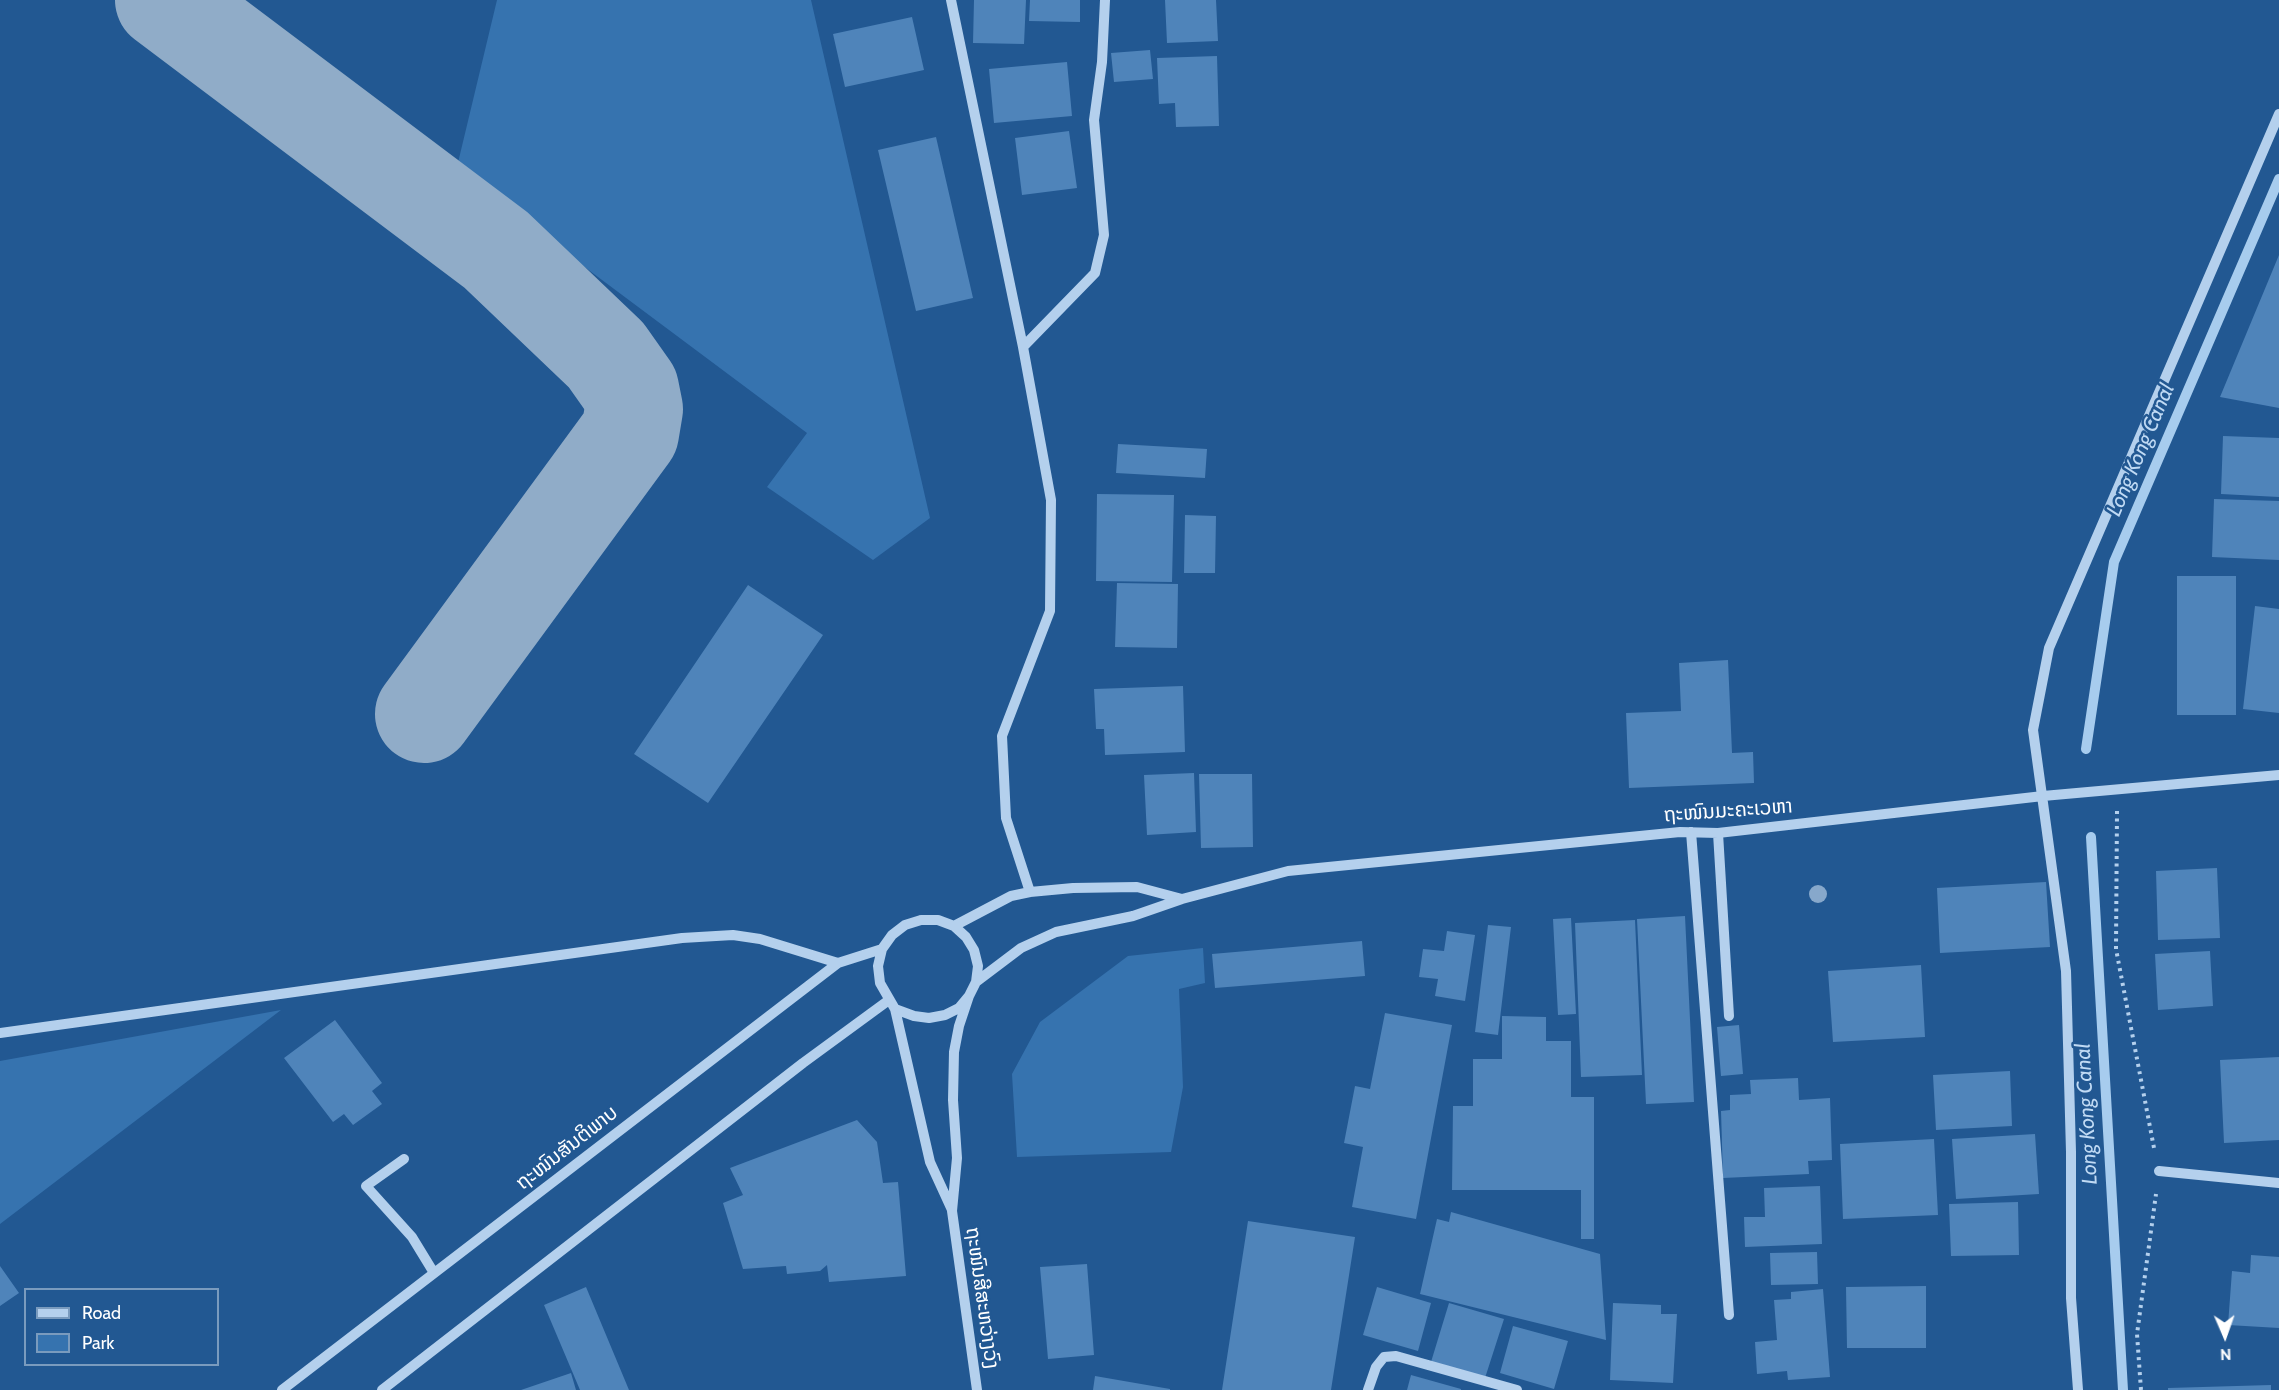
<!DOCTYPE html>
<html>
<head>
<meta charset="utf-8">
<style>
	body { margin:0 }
	#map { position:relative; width:2279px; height:1390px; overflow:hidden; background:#225892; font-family:Cabin,sans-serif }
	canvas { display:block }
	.legend { position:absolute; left:24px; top:1288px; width:195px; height:78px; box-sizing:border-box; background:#225892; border:2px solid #7a9bbe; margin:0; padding:8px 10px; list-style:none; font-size:18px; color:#fff }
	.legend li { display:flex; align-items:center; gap:12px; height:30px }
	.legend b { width:30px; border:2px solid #7a9bbe }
	.north { position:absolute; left:2195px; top:1306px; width:60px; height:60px; -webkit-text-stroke:4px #225892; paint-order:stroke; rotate:178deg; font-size:16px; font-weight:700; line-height:24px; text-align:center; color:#fff }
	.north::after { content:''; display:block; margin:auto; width:21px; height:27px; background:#fff; clip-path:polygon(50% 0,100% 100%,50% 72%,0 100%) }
</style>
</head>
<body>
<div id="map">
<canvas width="2279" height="1390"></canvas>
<ul class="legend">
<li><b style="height:8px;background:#b4d0ed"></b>Road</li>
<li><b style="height:16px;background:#3673af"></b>Park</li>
</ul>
<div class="north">N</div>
</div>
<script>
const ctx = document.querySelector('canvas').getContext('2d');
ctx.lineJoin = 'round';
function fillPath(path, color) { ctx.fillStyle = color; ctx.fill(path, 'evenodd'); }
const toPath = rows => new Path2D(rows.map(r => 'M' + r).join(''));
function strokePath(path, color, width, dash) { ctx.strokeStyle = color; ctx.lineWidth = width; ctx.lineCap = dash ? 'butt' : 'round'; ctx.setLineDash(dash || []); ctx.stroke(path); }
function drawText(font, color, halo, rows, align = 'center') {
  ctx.font = font + ' Cabin,"Noto Sans Lao",sans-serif'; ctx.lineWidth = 5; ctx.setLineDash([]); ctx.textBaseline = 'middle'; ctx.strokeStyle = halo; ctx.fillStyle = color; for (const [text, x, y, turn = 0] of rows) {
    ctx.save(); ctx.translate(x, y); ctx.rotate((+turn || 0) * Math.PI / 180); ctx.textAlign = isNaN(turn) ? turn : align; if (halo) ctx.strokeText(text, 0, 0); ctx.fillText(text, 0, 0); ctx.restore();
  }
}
fillPath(toPath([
	[497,0,811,0,930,518,873,560,767,487,807,433,456,171],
	[1203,948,1205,983,1179,989,1183,1087,1171,1152,1017,1157,1012,1074,1040,1022,1128,956],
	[281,1010,0,1224,0,1061]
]), '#3673af');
strokePath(toPath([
	[2086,749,2114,562,2279,179],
	[2091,837,2123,1390]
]), '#a7ccee', 10);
strokePath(toPath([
	[164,0,496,250,606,355,630,389,634,409,630,433,424,714]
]), '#90acc8', 98);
fillPath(toPath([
	[974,0,1026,0,1024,44,973,43],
	[1030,0,1080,0,1080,22,1029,21],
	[1165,0,1216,0,1218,41,1167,43],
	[912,17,924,70,845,87,833,34],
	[1150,50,1153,79,1114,82,1111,53],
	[1217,56,1219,126,1176,127,1175,103,1159,104,1157,58],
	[1067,62,1072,116,994,123,989,69],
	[1069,131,1077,188,1022,195,1015,138],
	[936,137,973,298,916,311,878,150],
	[2279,255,2279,408,2220,397],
	[2223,436,2279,438,2279,497,2221,494],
	[1118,444,1207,449,1205,478,1116,473],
	[1097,494,1174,495,1172,582,1096,581],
	[2214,499,2279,501,2279,560,2212,557],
	[1185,515,1216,516,1215,573,1184,573],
	[2177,576,2236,576,2236,715,2177,715],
	[1117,583,1178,584,1177,648,1115,647],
	[748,585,823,635,708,803,634,754],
	[2255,606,2279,609,2279,713,2243,709],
	[1728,660,1732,753,1753,752,1754,783,1629,788,1626,713,1681,711,1679,663],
	[1183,686,1185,752,1105,755,1104,729,1096,729,1094,689],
	[1194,773,1196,832,1147,835,1144,775],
	[1199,774,1252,774,1253,847,1201,848],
	[2217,868,2220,938,2158,940,2156,871],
	[2046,882,2050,947,1940,953,1937,888],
	[1685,916,1694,1102,1646,1104,1637,919],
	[1571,918,1576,1014,1558,1015,1553,919],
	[1635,920,1642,1075,1581,1077,1575,923],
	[1488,925,1511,927,1498,1035,1475,1032],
	[1447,931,1475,935,1465,1001,1435,996,1438,979,1419,977,1423,949,1444,951],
	[1362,941,1365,976,1215,988,1212,954],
	[2210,951,2213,1006,2158,1010,2155,954],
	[1921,965,1925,1037,1833,1042,1828,971],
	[1385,1013,1452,1025,1416,1219,1352,1207,1363,1147,1344,1143,1355,1086,1370,1089],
	[1502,1016,1546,1017,1546,1041,1571,1041,1571,1097,1594,1097,1594,1239,1581,1239,1581,1190,1452,1190,1453,1106,1473,1106,1473,1059,1502,1059],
	[335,1020,382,1083,372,1091,382,1104,353,1125,344,1114,333,1122,284,1058],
	[1739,1025,1743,1074,1721,1076,1717,1027],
	[2279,1057,2279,1140,2224,1143,2220,1060],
	[2010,1071,2012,1126,1936,1130,1933,1075],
	[1798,1078,1799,1100,1830,1098,1832,1160,1808,1161,1809,1174,1723,1178,1721,1111,1730,1110,1730,1095,1751,1094,1750,1080],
	[857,1120,877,1142,883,1183,898,1182,906,1276,829,1282,827,1265,820,1271,787,1274,786,1266,743,1269,723,1203,743,1195,730,1168],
	[2035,1134,2039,1194,1956,1199,1952,1139],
	[1934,1139,1938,1215,1843,1219,1840,1144],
	[1820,1186,1822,1244,1745,1247,1744,1217,1765,1217,1764,1188],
	[2018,1202,2019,1255,1951,1256,1949,1204],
	[1451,1212,1600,1254,1606,1340,1420,1294,1437,1219,1449,1222],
	[1248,1221,1355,1237,1331,1390,1222,1390],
	[1817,1252,1818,1284,1771,1285,1770,1253],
	[2251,1255,2279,1257,2279,1328,2228,1325,2232,1271,2250,1273],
	[1087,1264,1094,1355,1048,1359,1040,1267],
	[0,1266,19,1293,0,1306],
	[1926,1286,1926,1348,1847,1348,1846,1287],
	[586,1287,629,1390,580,1390,544,1305],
	[1377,1287,1431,1303,1418,1351,1363,1335],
	[1823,1289,1830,1377,1788,1380,1787,1371,1757,1374,1755,1342,1777,1340,1774,1300,1791,1299,1791,1292],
	[1449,1303,1504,1319,1485,1378,1431,1362],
	[1613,1303,1661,1305,1661,1314,1677,1314,1673,1383,1610,1380],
	[1513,1326,1568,1341,1554,1389,1500,1373],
	[571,1373,576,1390,521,1390],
	[1411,1375,1461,1389,1461,1390,1407,1390],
	[1095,1376,1170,1389,1170,1390,1093,1390],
	[2271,1385,2271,1390,2168,1390,2168,1388]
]), '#4f84ba');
strokePath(toPath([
	[2117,811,2116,949,2154,1148],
	[2141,1390,2137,1334,2156,1194]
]), '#b4d0ed', 4, [3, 4.5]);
strokePath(toPath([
	[951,0,1023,347,1051,500,1050,611,1002,736,1006,818,1030,892],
	[1023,347,1095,273,1104,235,1094,120,1102,62,1105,0],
	[1691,832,1729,1315],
	[1718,833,1729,1016],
	[921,920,938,920,954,926,966,937,974,950,978,966,976,982,969,996,959,1008,945,1015,929,1018,914,1016,895,1009,880,983,878,966,882,949,892,935,905,925,921,920],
	[954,926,1011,896,1030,892,1073,888,1137,887,1182,899],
	[976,982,1021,948,1056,932,1133,916,1182,899,1288,871,1680,832,1718,833,2043,796,2279,775],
	[969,996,959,1026,954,1052,953,1100,957,1158,952,1211,977,1390],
	[895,1009,930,1162,952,1210],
	[0,1033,682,938,733,935,760,939,838,963],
	[404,1159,366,1186,412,1237,434,1273],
	[2159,1171,2279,1183],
	[282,1390,838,963,882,949],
	[382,1390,803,1063,889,1000],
	[1368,1390,1376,1367,1384,1357,1396,1356,1517,1390],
	[2078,1390,2071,1298,2071,1152,2066,971,2033,730,2049,648,2279,114]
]), '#b4d0ed', 10);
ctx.fillStyle = '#87a8cb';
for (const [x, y] of [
	[1818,894]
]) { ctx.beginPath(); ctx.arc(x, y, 9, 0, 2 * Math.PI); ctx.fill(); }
drawText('20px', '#fff', '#225892', [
	["ຖະໜົນມະຄະເວຫາ",1728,811,-4],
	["ຖະໜົນສັນຕິພາບ",567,1148,-38],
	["ຖະໜົນສີສະຫວ່າງວົງ",982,1298,82]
]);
drawText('italic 21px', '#c0daf4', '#225892', [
	["Long Kong Canal",2141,450,-67],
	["Long Kong Canal",2087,1114,-93]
]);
</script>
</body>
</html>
